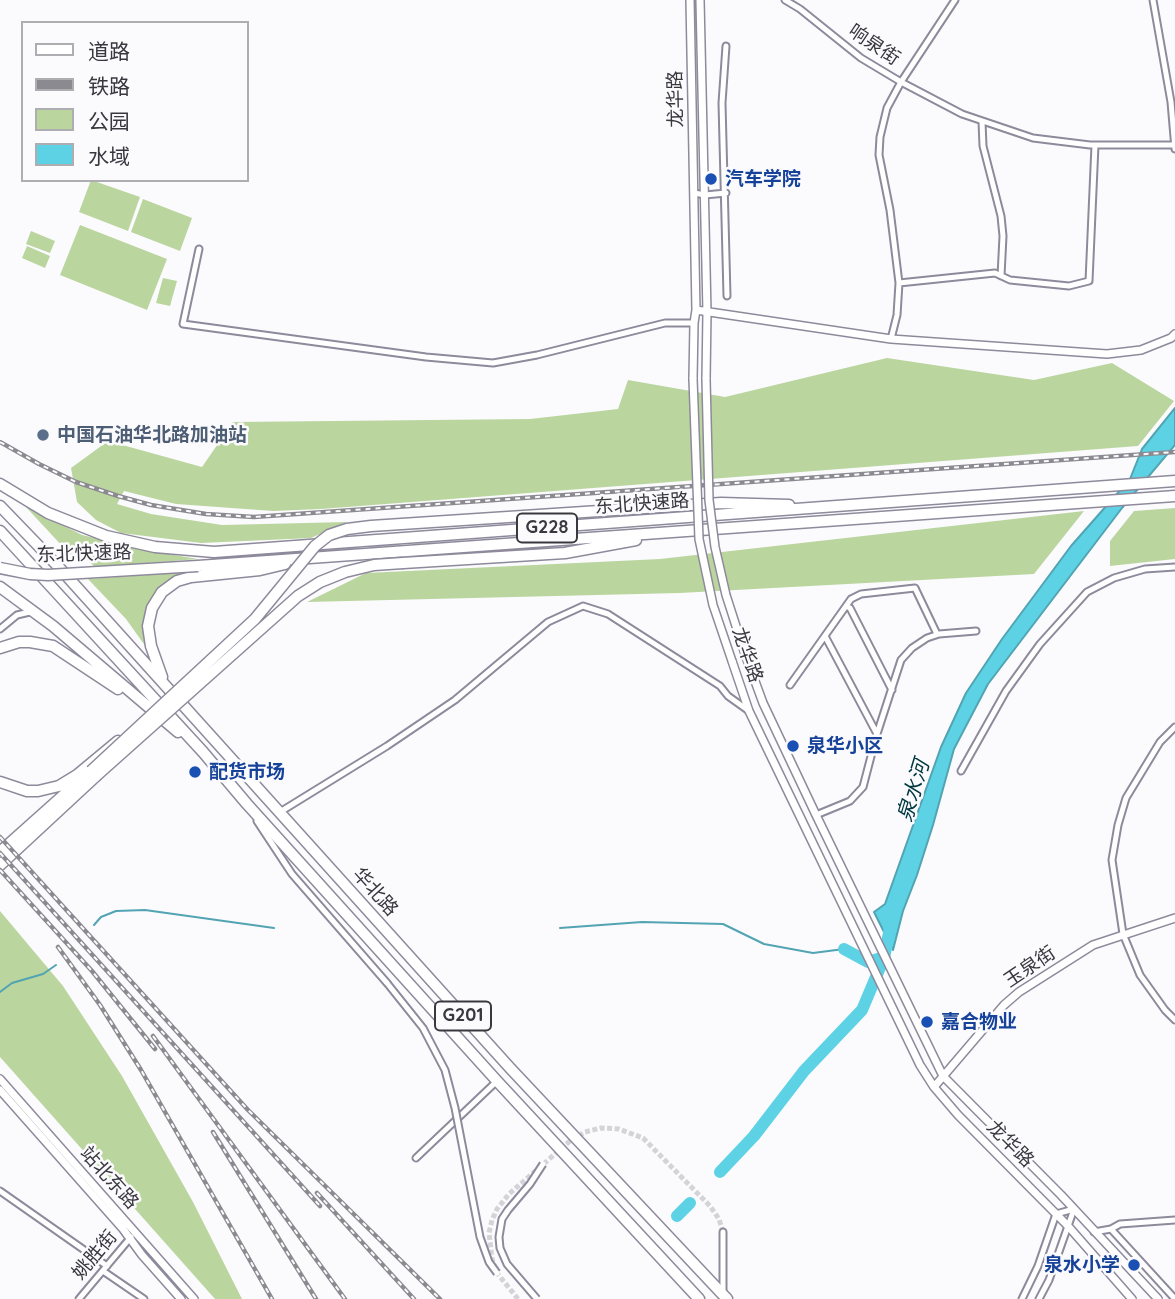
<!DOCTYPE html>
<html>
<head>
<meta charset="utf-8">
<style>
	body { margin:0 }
	#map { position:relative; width:1175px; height:1299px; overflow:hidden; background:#fbfbfe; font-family:Quicksand,"Noto Sans SC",sans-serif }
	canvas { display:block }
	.legend { position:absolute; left:21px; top:21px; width:228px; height:161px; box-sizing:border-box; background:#fbfbfe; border:2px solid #aeadb2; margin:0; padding:9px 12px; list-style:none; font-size:21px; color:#3a383f }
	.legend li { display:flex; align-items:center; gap:14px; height:35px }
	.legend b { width:35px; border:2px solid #aeadb2 }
</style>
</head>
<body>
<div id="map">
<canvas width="1175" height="1299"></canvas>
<ul class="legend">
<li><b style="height:9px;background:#fff"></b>道路</li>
<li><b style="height:9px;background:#8b8a90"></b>铁路</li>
<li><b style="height:19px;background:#bbd59f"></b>公园</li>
<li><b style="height:19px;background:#5dd2e4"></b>水域</li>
</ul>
</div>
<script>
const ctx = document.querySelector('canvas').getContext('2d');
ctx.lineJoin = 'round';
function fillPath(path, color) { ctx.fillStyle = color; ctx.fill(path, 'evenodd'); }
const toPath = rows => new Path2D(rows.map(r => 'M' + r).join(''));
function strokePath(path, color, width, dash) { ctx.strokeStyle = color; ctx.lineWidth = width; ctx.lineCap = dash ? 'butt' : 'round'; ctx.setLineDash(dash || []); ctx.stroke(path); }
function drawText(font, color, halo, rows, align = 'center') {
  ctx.font = font + ' Quicksand,"Noto Sans SC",sans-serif'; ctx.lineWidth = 5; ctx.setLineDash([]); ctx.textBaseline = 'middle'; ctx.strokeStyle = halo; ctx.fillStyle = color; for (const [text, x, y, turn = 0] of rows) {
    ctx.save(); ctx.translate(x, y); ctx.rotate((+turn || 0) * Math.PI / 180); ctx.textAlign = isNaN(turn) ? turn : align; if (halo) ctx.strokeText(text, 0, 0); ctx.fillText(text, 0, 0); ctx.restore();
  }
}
fillPath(toPath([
	[91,180,140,197,128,231,79,212],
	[143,199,192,218,180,251,131,232],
	[80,225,167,259,147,310,60,275],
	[31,231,55,241,50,253,26,244],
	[27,246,50,256,45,268,22,258],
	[163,278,177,281,170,306,156,303],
	[887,358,1034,380,1112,363,1174,401,1138,446,321,509,273,511,176,504,124,491,117,504,151,514,222,525,347,522,311,538,201,543,121,533,96,520,77,502,71,468,108,441,202,467,233,422,530,419,618,409,628,380,725,397],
	[25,506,82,535,151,551,198,559,95,567,85,558,76,561],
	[1175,508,1175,559,1110,566,1110,541,1134,511],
	[1084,511,1034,574,680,593,307,602,366,573,660,559],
	[194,572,178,577,157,590,146,614,144,629,146,647,126,619,88,579],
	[0,911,63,986,122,1076,193,1202,242,1299,215,1299,0,1057]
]), '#bbd59f');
const water = toPath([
	[1175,408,1175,445,1122,508,988,684,954,749,933,825,917,875,903,911,893,950,874,912,885,904,941,747,966,693,1002,639,1071,546,1130,479,1142,449,1175,408]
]);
fillPath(water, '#5dd2e4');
strokePath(water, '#52a4b2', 2);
strokePath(toPath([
	[94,925,101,917,116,911,145,910,274,928],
	[560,928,642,922,723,924,764,944,813,953,844,949],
	[0,992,12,983,43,974,56,965]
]), '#52a4b2', 2);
strokePath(toPath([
	[844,949,868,962,881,958],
	[720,1172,754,1136,804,1071,862,1010,884,958,891,923],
	[677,1216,690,1203]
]), '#5dd2e4', 12);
strokePath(toPath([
	[518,1299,497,1273,492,1259,489,1233,492,1220,497,1209,509,1194,570,1141,585,1132,601,1128,619,1129,643,1138,710,1206,719,1219,723,1232]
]), '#d4d4d8', 5, [5, 2.5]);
const minor = toPath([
	[785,0,800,9,861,58,901,82,955,0],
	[1153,0,1171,102,1175,149],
	[726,46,722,103,727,296],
	[982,122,983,146,1001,216,1003,236,1001,276],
	[694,193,705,195,726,193],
	[199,249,183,324,426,357,493,363,537,355,665,323,694,323],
	[899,283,995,273,1010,280,1069,286,1089,281,1095,145],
	[891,339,897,315,899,283,890,210,879,155,880,137,887,108,901,82,962,114,1033,138,1090,145,1173,145],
	[846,606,850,608,892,690],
	[0,629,17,615,34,611],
	[825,636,877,734],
	[790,685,851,599,861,594,915,588,937,634],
	[1175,727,1160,742,1126,798,1118,825,1112,860,1123,934,1140,975,1165,1010,1175,1020],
	[961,771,1006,691,1040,644,1087,592,1114,578,1145,569,1175,567],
	[280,812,387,746,455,700,548,622,583,606,608,614,720,686,728,696,749,711],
	[816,815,850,801,863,787,876,737,901,660,912,648,927,638,939,634,976,631],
	[257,821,292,874,387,983],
	[416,1158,497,1081],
	[0,1191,107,1266],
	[1111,1229,1175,1299],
	[723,1232,723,1292],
	[1094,1232,1111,1229,1120,1224,1175,1220],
	[103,1271,144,1299],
	[79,1299,131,1237],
	[1022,1299,1038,1266,1056,1214,1074,1209],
	[1039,1299,1049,1280,1074,1209]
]);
const tertiary = toPath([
	[690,0,696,310,694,323,693,379],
	[700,0,707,312,706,379],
	[696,310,891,339,1107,354,1141,350,1171,338,1175,334],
	[745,654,763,703,816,815,943,1076,1061,1195,1158,1299],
	[732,661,749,711,920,1065,934,1087,958,1115,1068,1226,1132,1299],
	[0,1079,194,1299],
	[934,1087,1004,1005,1019,992,1093,945,1175,918],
	[0,1090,123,1229,142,1255,181,1299]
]);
const trunk = toPath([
	[0,484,48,513,106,536,155,547,214,552,1175,481],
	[0,506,55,563,510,1068,727,1299],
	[660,507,721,503,789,505],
	[0,531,203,752,247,804,497,1081,699,1299],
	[403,563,565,553,636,540],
	[198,566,1175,496],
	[0,587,53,626,178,732],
	[0,648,19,642,30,642,53,646,118,689],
	[162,677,151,646,148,626,152,608,162,592,177,581,191,577,260,570,285,564],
	[0,782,27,791,38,791,59,786,77,775,118,741],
	[0,852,85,776],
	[0,865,96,776]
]);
strokePath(minor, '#8e8a9b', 9);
strokePath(tertiary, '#8e8a9b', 10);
strokePath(trunk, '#8e8a9b', 13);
strokePath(minor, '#fff', 5);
strokePath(tertiary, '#fff', 7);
strokePath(trunk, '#fff', 10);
const rail = toPath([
	[0,442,39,464,76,482,118,496,151,505,206,514,254,517,1175,452],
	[0,837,248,1110,440,1299],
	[0,853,320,1206],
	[0,870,92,971,155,1049],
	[58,947,100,1005,141,1070,272,1299],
	[153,1036,345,1299],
	[213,1132,316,1299],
	[317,1193,414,1299]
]);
strokePath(rail, '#8b8a90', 4.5);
strokePath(rail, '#fbfbfe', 2, [5]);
const minorBridge = toPath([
	[387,983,423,1028,445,1070,455,1108,480,1237,489,1262,497,1273],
	[537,1299,507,1264,500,1248,499,1237,502,1219,508,1210,530,1184,543,1164]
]);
const tertiaryBridge = toPath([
	[693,379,699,539,713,605,732,661],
	[706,379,709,500,715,547,726,595,745,654]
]);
const trunkBridge = toPath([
	[0,568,30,574,48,575,198,566],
	[91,771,255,619,315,546,329,535,347,529,371,526,660,507],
	[96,776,298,596,320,582,345,572,374,565,403,563]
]);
strokePath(minorBridge, '#8e8a9b', 9, []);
strokePath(tertiaryBridge, '#8e8a9b', 10, []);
strokePath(trunkBridge, '#8e8a9b', 13, []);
strokePath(minorBridge, '#fff', 5);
strokePath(tertiaryBridge, '#fff', 7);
strokePath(trunkBridge, '#fff', 10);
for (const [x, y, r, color] of [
	[711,179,7,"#1a4fb4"],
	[43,435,7,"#5c6f8a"],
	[793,746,7,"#1a4fb4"],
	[195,772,7,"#1a4fb4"],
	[927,1022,7,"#1a4fb4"],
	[1134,1265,7,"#1a4fb4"]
]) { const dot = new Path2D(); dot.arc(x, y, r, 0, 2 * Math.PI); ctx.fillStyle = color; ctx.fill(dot); strokePath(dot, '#fbfbfe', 2.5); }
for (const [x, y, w] of [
	[547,528,60],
	[463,1016,56]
]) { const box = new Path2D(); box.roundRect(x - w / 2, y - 14.5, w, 29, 5); ctx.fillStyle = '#fbfbfe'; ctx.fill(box); strokePath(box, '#3a383f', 2); }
drawText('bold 18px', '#3a383f', null, [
	["G228",547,528],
	["G201",463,1016]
]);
drawText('19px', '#3a383f', '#fbfbfe', [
	["响泉街",874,45,34],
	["龙华路",676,99,-91],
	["东北快速路",642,504,-4],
	["东北快速路",84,554,-2],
	["龙华路",747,655,71],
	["华北路",375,892,48],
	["玉泉街",1030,967,-34],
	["龙华路",1010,1144,45],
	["站北东路",109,1178,48],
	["姚胜街",95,1255,-50]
]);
drawText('bold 19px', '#164399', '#fbfbfe', [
	["汽车学院",725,179],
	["泉华小区",807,746],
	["配货市场",209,772],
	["嘉合物业",941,1022],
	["泉水小学",1120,1265,"right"]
], 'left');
drawText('bold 19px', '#4e5e75', '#fbfbfe', [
	["中国石油华北路加油站",57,435]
], 'left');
drawText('italic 21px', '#00373f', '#fbfbfe', [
	["泉水河",914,791,-73]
]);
</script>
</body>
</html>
